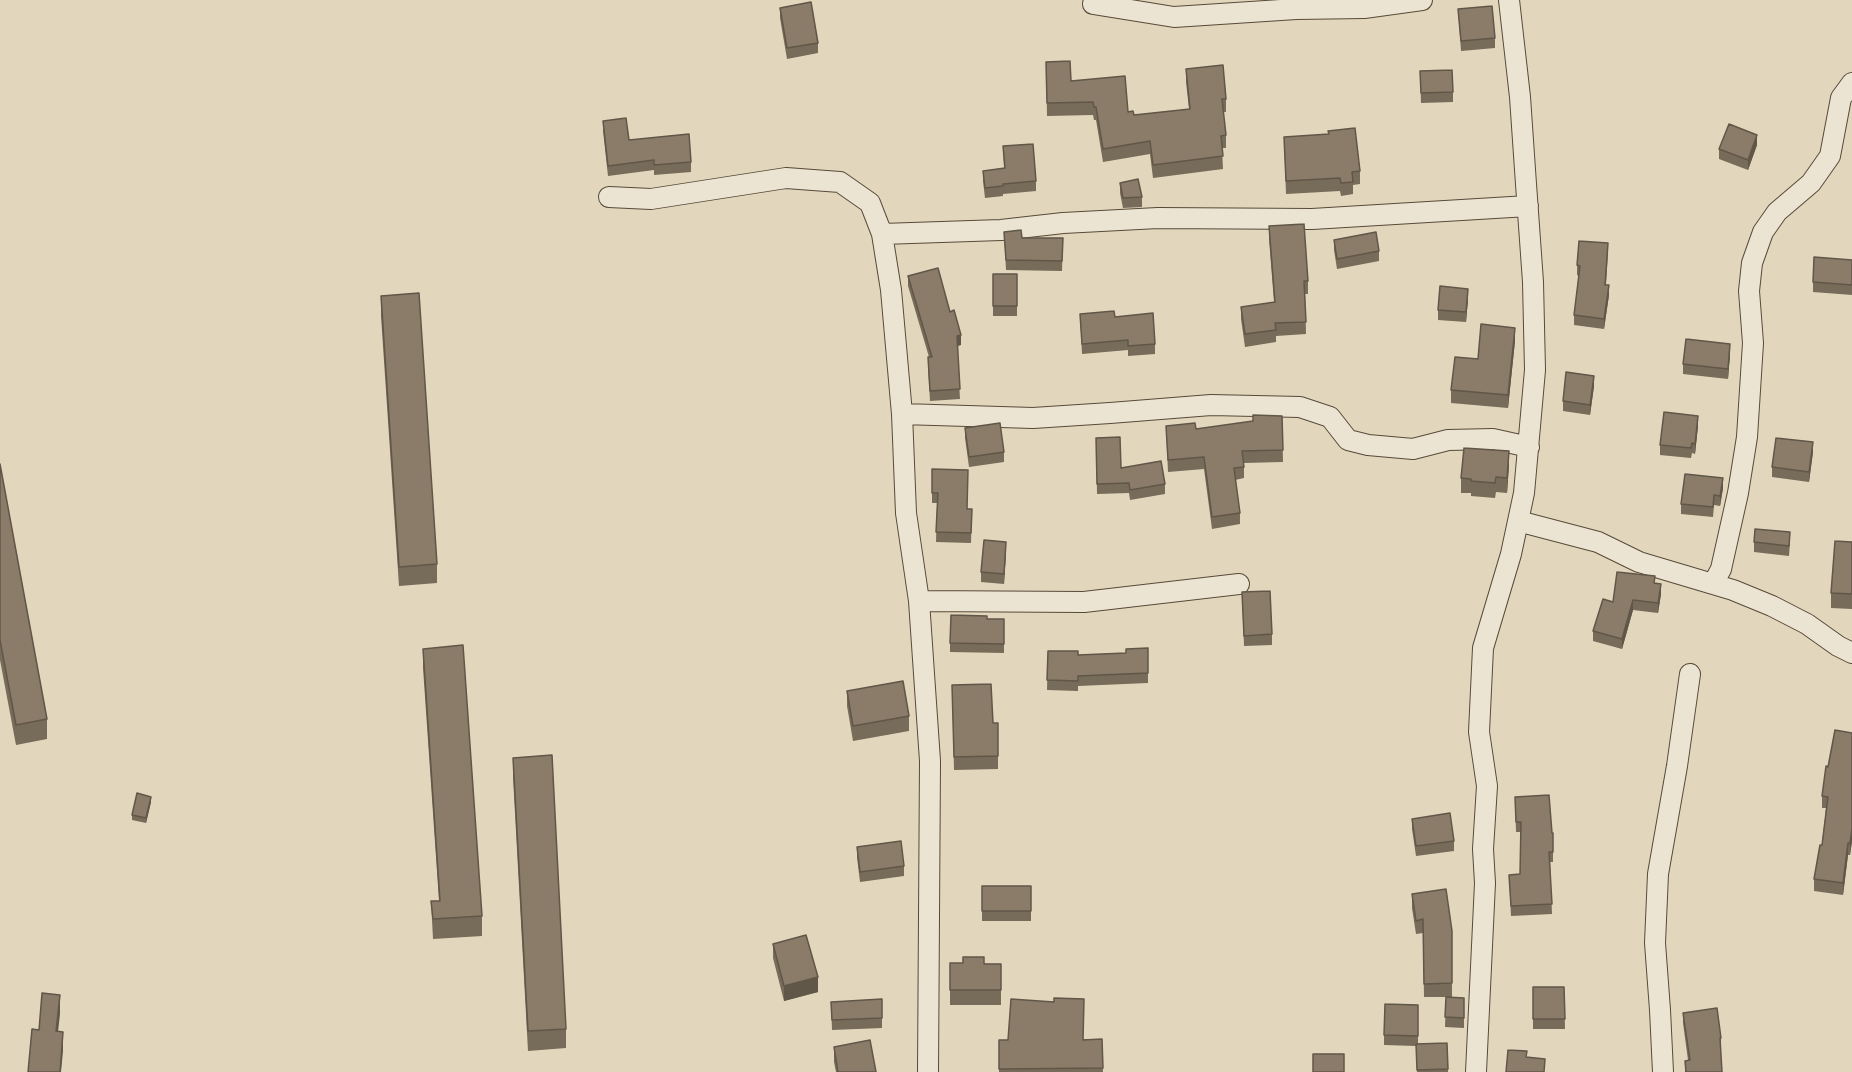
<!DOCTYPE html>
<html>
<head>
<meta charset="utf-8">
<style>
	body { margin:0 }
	canvas { display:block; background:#e2d6bc }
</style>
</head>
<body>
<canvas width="1852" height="1072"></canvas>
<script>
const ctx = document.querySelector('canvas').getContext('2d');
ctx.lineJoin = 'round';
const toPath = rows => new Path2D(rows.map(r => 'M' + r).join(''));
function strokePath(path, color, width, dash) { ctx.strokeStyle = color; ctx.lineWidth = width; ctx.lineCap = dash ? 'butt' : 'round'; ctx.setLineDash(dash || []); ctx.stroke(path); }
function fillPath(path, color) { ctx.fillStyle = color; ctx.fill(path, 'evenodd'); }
const minor = toPath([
	[1093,4,1174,17,1296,9,1364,8,1422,0],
	[609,197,651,199,786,178,840,182,870,203,882,234,891,290,902,414,906,513,919,601,930,761,928,1072],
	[882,234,1001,230,1063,223,1158,218,1312,219,1528,206],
	[902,414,1033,418,1110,413,1211,405,1300,407,1330,417,1348,440,1368,445,1413,449,1448,440,1493,439,1529,447],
	[1518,521,1598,542,1639,562,1733,590,1772,606,1807,624,1838,646,1852,653],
	[1713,584,1721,569,1738,493,1747,437,1753,343,1749,291,1752,263,1763,232,1777,212,1811,183,1830,156,1841,98,1852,83],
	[919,601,1084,602,1239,584],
	[1476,1072,1485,883,1483,849,1487,786,1479,732,1483,648,1511,554,1524,493,1535,370,1533,282,1526,184,1520,97,1509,0],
	[1663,1072,1660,1010,1655,943,1658,874,1677,766,1690,674]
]);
strokePath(minor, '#584a38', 22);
strokePath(minor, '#ece4d3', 20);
fillPath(toPath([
	[780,8,818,43,818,53,787,59,780,18],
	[1458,9,1495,38,1495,48,1461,51],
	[1046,62,1071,81,1134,115,1189,109,1186,82,1186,69,1226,99,1226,112,1223,112,1226,135,1226,148,1222,148,1223,169,1153,178,1150,154,1103,162,1096,120,1094,120,1093,115,1047,116],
	[1420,71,1453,92,1453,102,1421,103],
	[603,121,629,140,691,162,691,172,654,175,654,170,608,176,603,131],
	[1284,137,1360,171,1360,184,1353,185,1353,194,1341,196,1340,191,1286,194],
	[1757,145,1748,170,1719,159,1719,149],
	[1003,146,1036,181,1036,191,1003,194,1003,196,985,198,983,181,983,171,1004,168],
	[1120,183,1142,197,1142,207,1123,208,1120,193],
	[1269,226,1308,281,1308,294,1305,294,1306,334,1276,336,1276,342,1245,347,1241,319,1241,307,1274,302,1269,239],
	[1004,232,1022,238,1063,238,1062,271,1006,270],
	[1334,240,1379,251,1379,261,1337,269,1334,250],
	[1608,253,1606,285,1609,295,1604,329,1574,325,1574,315,1579,276,1577,275,1577,265],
	[1852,260,1852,295,1813,292,1813,282],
	[993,274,1017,274,1017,316,993,316],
	[908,276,950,312,961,345,957,346,960,399,930,401,928,367,929,357,908,286],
	[381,296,437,564,437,583,399,586,381,316],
	[1468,299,1466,322,1438,320,1438,310],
	[1080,314,1115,317,1155,344,1155,354,1128,356,1128,350,1082,354],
	[1515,341,1508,408,1451,403,1451,390,1478,359],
	[1730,354,1728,379,1683,374,1683,364],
	[1594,386,1590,415,1563,411,1563,401],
	[1282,416,1283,462,1244,463,1244,478,1235,480,1240,513,1240,524,1212,529,1204,469,1168,472,1166,426,1196,429,1253,421],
	[1698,426,1695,454,1692,453,1691,458,1660,455,1660,445],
	[965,428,1004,452,1004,462,969,467,965,438],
	[1096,438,1121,468,1165,484,1165,494,1130,500,1129,493,1097,494],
	[1813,452,1809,482,1772,477,1772,467],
	[0,464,47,719,47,739,16,745,0,660],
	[1509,465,1507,493,1496,492,1495,498,1471,496,1471,493,1461,493,1461,478],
	[932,469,968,509,972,509,971,543,936,542,937,503,932,503],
	[1723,488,1720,506,1714,505,1713,517,1681,514,1681,504],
	[1754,542,1790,542,1789,556,1754,552],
	[1852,542,1852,609,1831,608,1831,593],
	[1006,552,1004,584,981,582,981,572],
	[1655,583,1661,594,1658,613,1633,610,1622,649,1593,641,1593,631,1613,602],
	[1242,592,1272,634,1272,645,1244,646],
	[987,619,1004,619,1004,653,950,652,950,643],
	[1148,648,1148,683,1078,686,1078,691,1047,690,1048,651,1078,655,1126,653],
	[423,649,482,916,482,936,433,939,431,901,439,901,423,668],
	[952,685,993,723,998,723,998,769,954,770],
	[847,691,909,716,909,731,853,741,847,706],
	[1852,733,1852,841,1850,855,1848,855,1843,895,1814,891,1814,879,1822,845,1826,808,1822,808,1822,796,1828,767],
	[513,758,566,1029,566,1048,528,1051,513,777],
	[1515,797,1552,833,1553,833,1553,862,1550,862,1552,914,1511,916,1509,875,1520,874,1520,832,1516,832],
	[151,802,146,823,132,820,132,815],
	[1412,819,1454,841,1454,851,1416,856,1412,829],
	[857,847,904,866,904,876,860,882,857,857],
	[982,886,1031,886,1031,921,982,921],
	[1412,894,1452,931,1452,997,1424,997,1423,933,1416,934,1412,908],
	[773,944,818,992,784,1001,773,958],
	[950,963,1001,964,1001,1005,950,1005],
	[1533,987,1564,987,1565,1029,1533,1029],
	[1446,997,1464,998,1464,1028,1445,1027],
	[831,1002,882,1018,882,1028,832,1030],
	[1418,1005,1418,1044,1447,1043,1448,1072,1417,1072,1416,1046,1384,1045,1384,1035],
	[1683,1013,1721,1038,1721,1048,1720,1048,1722,1072,1685,1072,1685,1061,1688,1060,1683,1023],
	[1102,1039,1103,1072,999,1072,999,1040],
	[834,1047,876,1072,836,1072,834,1062]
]), '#776b59');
fillPath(toPath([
	[1757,135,1757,145,1748,170,1748,160],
	[1609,285,1609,295,1604,329,1604,319],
	[1468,289,1468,299,1466,322,1466,312],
	[1515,328,1515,341,1508,408,1508,395],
	[961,335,961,345,957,346,957,336],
	[1730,344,1730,354,1728,379,1728,369],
	[1594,376,1594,386,1590,415,1590,405],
	[1698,416,1698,426,1695,454,1695,444],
	[1813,442,1813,452,1809,482,1809,472],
	[1509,451,1509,465,1507,493,1507,478],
	[1723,478,1723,488,1720,506,1720,496],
	[1006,542,1006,552,1004,584,1004,574],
	[1661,584,1661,594,1658,613,1658,603],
	[1633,600,1633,610,1622,649,1622,639],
	[151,797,151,802,146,823,146,818],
	[1852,829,1852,841,1850,855,1850,843],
	[1848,843,1848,855,1843,895,1843,883],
	[818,977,818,992,784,1001,784,986],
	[60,995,60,1014,56,1050,56,1031],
	[63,1032,63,1051,61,1072,60,1072]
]), '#615749');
const building = toPath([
	[811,2,818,43,787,48,780,8,811,2],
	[1492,6,1495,38,1461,41,1458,9,1492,6],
	[1070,61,1071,81,1125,76,1128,112,1133,111,1134,115,1190,109,1186,69,1223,65,1226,99,1222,99,1226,135,1221,136,1223,156,1153,165,1150,141,1103,149,1096,107,1094,107,1093,102,1047,103,1046,62,1070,61],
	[1452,70,1453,92,1421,93,1420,71,1452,70],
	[626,118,629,140,689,134,691,162,654,165,654,160,608,166,603,121,626,118],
	[1729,124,1757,135,1748,160,1719,149,1729,124],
	[1355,128,1360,171,1352,172,1353,182,1341,183,1340,178,1286,181,1284,137,1329,134,1328,131,1355,128],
	[1033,144,1036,181,1003,184,1003,186,985,188,983,171,1005,168,1003,146,1033,144],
	[1138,179,1142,197,1123,198,1120,183,1138,179],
	[1304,224,1308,281,1304,281,1306,322,1275,323,1276,330,1245,334,1241,307,1275,302,1269,226,1304,224],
	[1021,230,1022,238,1063,238,1062,261,1006,260,1004,232,1021,230],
	[1376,232,1379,251,1337,259,1334,240,1376,232],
	[1579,241,1608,243,1605,285,1609,285,1604,319,1574,315,1580,266,1577,265,1579,241],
	[1814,257,1852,260,1852,285,1813,282,1814,257],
	[938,268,950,312,954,310,961,335,957,336,960,389,930,391,928,357,932,357,908,276,938,268],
	[993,274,1017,274,1017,306,993,306,993,274],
	[1440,286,1468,289,1466,312,1438,310,1440,286],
	[419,293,437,564,399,567,381,296,419,293],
	[1114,311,1115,317,1153,313,1155,344,1128,346,1128,340,1082,344,1080,314,1114,311],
	[1481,324,1515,328,1508,395,1451,390,1455,357,1478,359,1481,324],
	[1686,339,1730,344,1728,369,1683,364,1686,339],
	[1566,372,1594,376,1590,405,1563,401,1566,372],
	[1664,412,1698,416,1695,444,1692,443,1691,448,1660,445,1664,412],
	[1253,415,1282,416,1283,450,1242,451,1244,467,1234,468,1240,513,1212,517,1204,457,1168,460,1166,426,1195,423,1196,429,1253,421,1253,415],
	[1000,423,1004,452,969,457,965,428,1000,423],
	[1120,437,1121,468,1161,461,1165,484,1130,490,1129,483,1097,484,1096,438,1120,437],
	[1776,438,1813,442,1809,472,1772,467,1776,438],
	[1464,448,1509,451,1507,478,1496,477,1495,483,1471,481,1471,479,1461,478,1464,448],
	[0,464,47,719,16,725,0,640,0,464],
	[932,469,968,470,967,509,972,509,971,533,936,532,938,493,932,493,932,469],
	[1685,474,1723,478,1720,496,1714,495,1713,507,1681,504,1685,474],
	[1755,529,1790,532,1789,546,1754,542,1755,529],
	[984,540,1006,542,1004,574,981,572,984,540],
	[1835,541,1852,542,1852,594,1831,593,1835,541],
	[1617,572,1655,576,1654,583,1661,584,1658,603,1633,600,1622,639,1593,631,1603,599,1613,602,1617,572],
	[1270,591,1272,634,1244,636,1242,592,1270,591],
	[951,615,987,616,987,619,1004,619,1004,644,950,643,951,615],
	[463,645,482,916,433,919,431,901,440,901,423,649,463,645],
	[1148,648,1148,673,1078,676,1078,681,1047,680,1048,651,1078,651,1078,655,1126,653,1126,649,1148,648],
	[903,681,909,716,853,726,847,691,903,681],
	[991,684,993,723,998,723,998,756,954,757,952,685,991,684],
	[1835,730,1852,733,1852,829,1850,843,1848,843,1843,883,1814,879,1820,845,1822,845,1828,797,1822,796,1826,766,1828,767,1835,730],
	[552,755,566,1029,528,1031,513,758,552,755],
	[137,793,151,797,146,818,132,815,137,793],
	[1549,795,1552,833,1553,833,1553,852,1549,852,1552,904,1511,906,1509,875,1520,874,1521,822,1516,822,1515,797,1549,795],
	[1450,813,1454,841,1416,846,1412,819,1450,813],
	[901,841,904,866,860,872,857,847,901,841],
	[982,886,1031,886,1031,911,982,911,982,886],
	[1446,889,1452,931,1452,983,1424,984,1423,919,1416,921,1412,894,1446,889],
	[806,935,818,977,784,986,773,944,806,935],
	[963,957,984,957,984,964,1001,964,1001,990,950,990,950,963,963,963,963,957],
	[1533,987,1564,987,1565,1019,1533,1019,1533,987],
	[42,993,60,995,56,1031,63,1032,60,1072,28,1072,32,1029,39,1030,42,993],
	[1446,997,1464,998,1464,1018,1445,1017,1446,997],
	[1054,998,1084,999,1083,1040,1102,1039,1103,1068,999,1069,999,1040,1008,1040,1011,999,1054,1002,1054,998],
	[882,999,882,1018,832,1020,831,1002,882,999],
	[1385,1004,1418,1005,1418,1036,1384,1035,1385,1004],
	[1717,1008,1721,1038,1720,1038,1722,1072,1686,1072,1685,1061,1690,1060,1683,1013,1717,1008],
	[870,1040,876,1072,838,1072,834,1047,870,1040],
	[1447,1043,1448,1069,1417,1070,1416,1044,1447,1043],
	[1508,1050,1527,1051,1526,1057,1545,1059,1544,1072,1506,1072,1508,1050],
	[1313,1054,1344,1054,1344,1072,1313,1072,1313,1054]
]);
fillPath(building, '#8a7c68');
strokePath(building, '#615749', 1.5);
</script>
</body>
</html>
